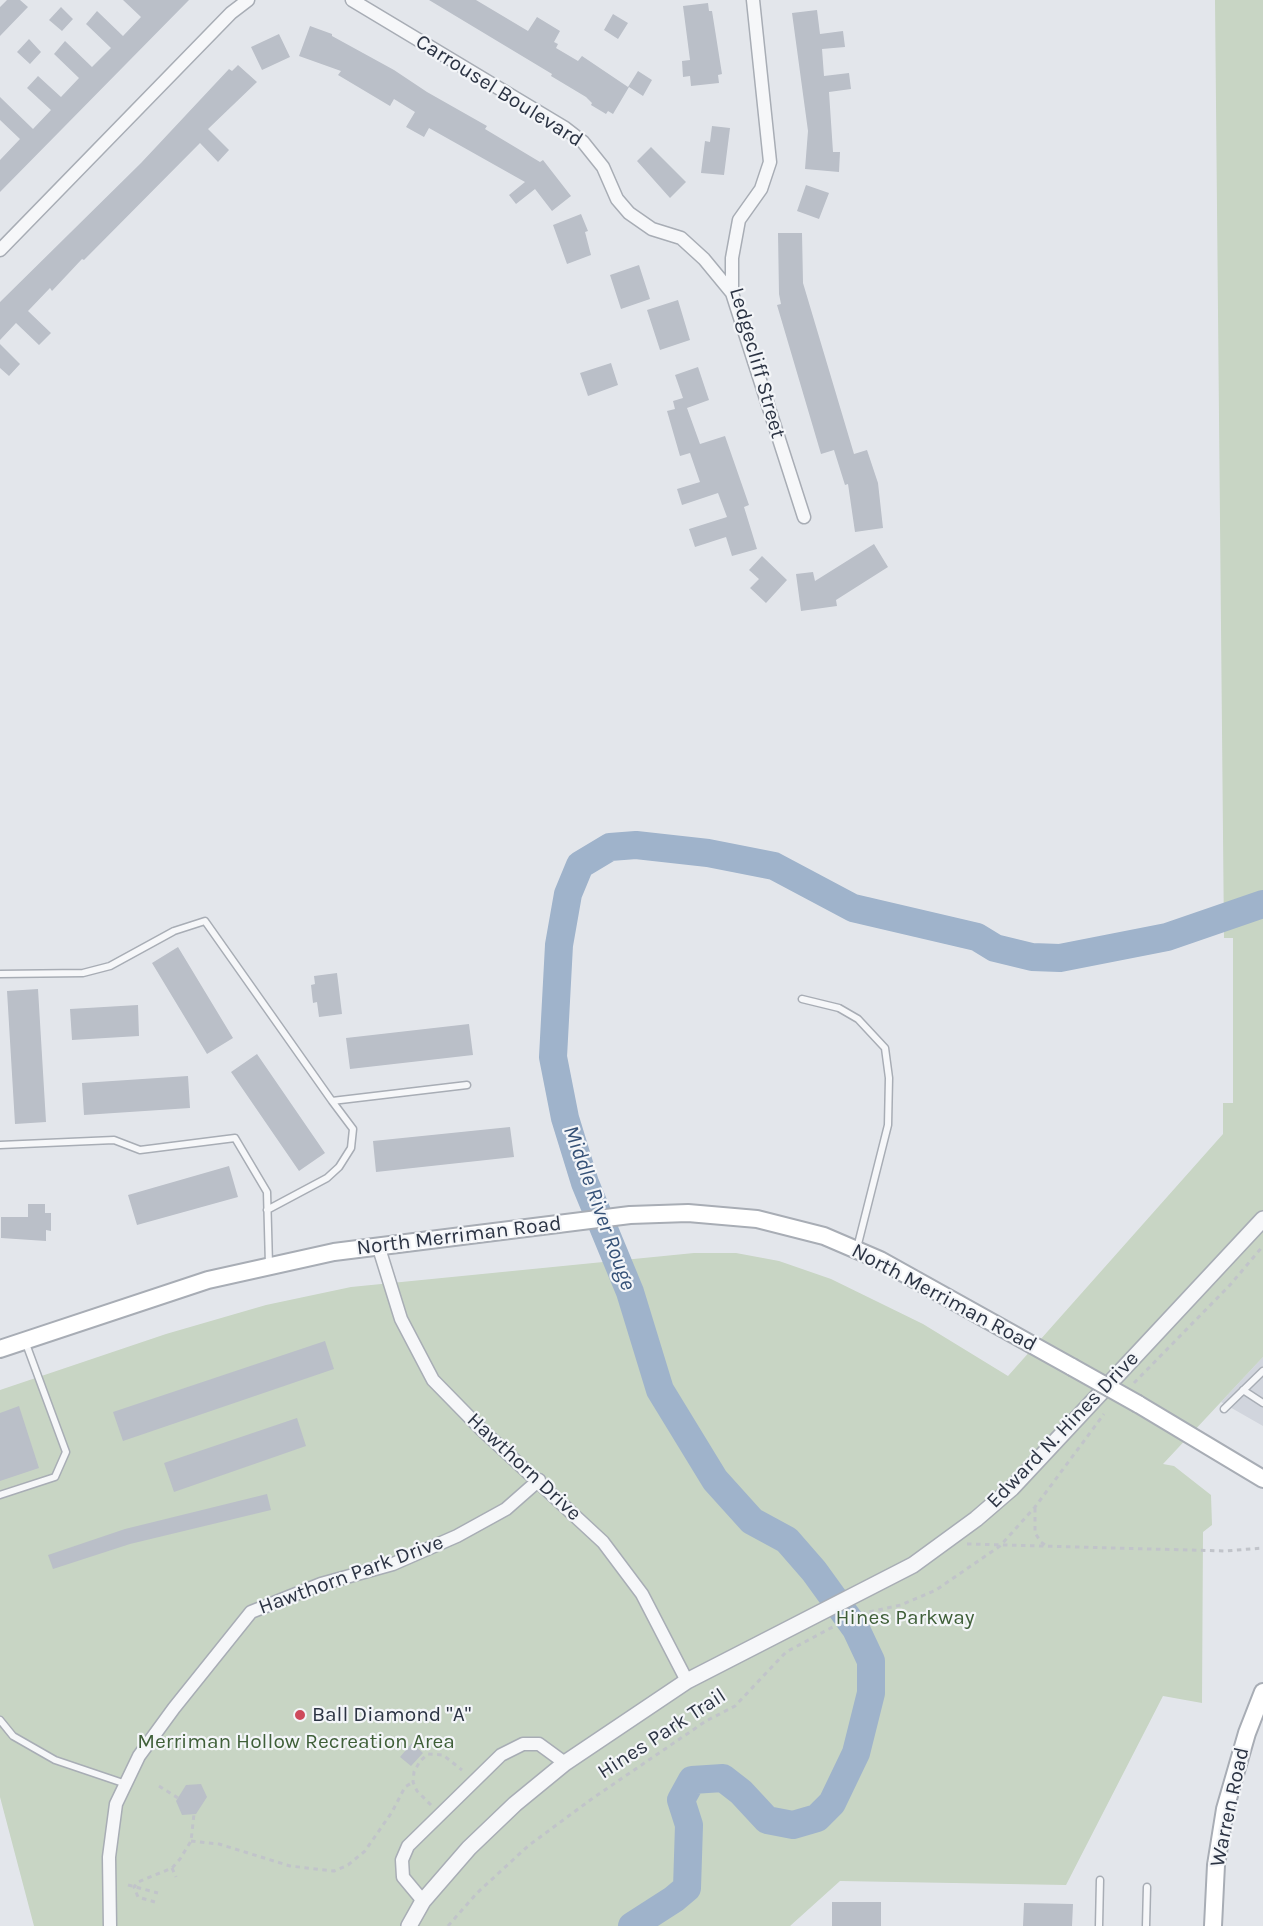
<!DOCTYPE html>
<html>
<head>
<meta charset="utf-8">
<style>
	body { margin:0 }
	canvas { display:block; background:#e3e6eb }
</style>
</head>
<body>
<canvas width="1263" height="1926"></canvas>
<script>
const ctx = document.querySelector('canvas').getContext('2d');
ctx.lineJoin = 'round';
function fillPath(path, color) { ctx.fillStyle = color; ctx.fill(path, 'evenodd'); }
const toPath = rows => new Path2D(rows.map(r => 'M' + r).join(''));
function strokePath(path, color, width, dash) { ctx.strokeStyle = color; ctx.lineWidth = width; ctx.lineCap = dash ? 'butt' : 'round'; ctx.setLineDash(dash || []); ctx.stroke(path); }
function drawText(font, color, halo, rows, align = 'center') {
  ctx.font = font + ' Karla,sans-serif'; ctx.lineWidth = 4.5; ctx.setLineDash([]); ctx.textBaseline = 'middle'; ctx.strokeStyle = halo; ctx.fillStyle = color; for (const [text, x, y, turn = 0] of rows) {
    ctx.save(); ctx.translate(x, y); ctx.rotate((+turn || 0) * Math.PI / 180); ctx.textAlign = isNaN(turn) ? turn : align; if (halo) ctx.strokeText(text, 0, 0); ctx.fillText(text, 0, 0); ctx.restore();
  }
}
fillPath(toPath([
	[1263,1357,1263,1426,1221,1402]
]), '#d1d5dd');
fillPath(toPath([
	[1215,0,1263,0,1263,1357,1163,1464,1174,1466,1211,1495,1212,1525,1203,1532,1202,1703,1163,1696,1066,1885,840,1881,790,1926,34,1926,0,1797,0,1390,166,1334,266,1305,351,1287,694,1253,736,1253,779,1261,831,1279,923,1324,1008,1376,1223,1134,1223,1103,1233,1103,1233,938,1224,938]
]), '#c8d5c4');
strokePath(toPath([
	[632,1926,674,1899,687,1888,689,1825,681,1800,692,1780,723,1778,741,1792,767,1820,793,1825,817,1818,832,1803,856,1753,871,1693,871,1661,856,1629,814,1571,787,1540,752,1521,715,1480,660,1390,630,1292,585,1183,565,1118,553,1057,559,945,568,894,580,865,610,847,636,845,708,853,774,866,853,908,977,937,995,948,1032,957,1060,958,1167,937,1263,904]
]), '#9fb3cb', 28);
fillPath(toPath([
	[7,0,20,0,28,7,0,36,0,7],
	[123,0,189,0,0,192,0,160,20,139,0,120,0,97,33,129,51,110,27,88,38,76,61,97,79,78,54,54,65,41,92,67,111,48,86,24,97,11,123,36,141,17],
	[429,0,476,0,528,31,537,17,560,31,554,42,558,44,556,48,578,61,582,56,628,87,638,71,652,80,643,96,629,87,613,114,608,111,606,114,591,105,592,103,586,97,551,76,552,74],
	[708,3,709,11,712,11,722,74,718,75,719,83,691,86,690,76,683,77,682,61,690,60,683,6],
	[61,7,73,19,62,31,49,20],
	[817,10,820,34,843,31,845,47,822,49,824,76,849,73,851,89,829,92,833,152,840,152,839,172,805,169,808,131,792,13],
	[613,14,628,23,618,39,604,30],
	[310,26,332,34,332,36,394,70,427,92,487,126,485,129,540,162,543,160,571,196,552,211,535,189,516,204,509,195,525,182,429,128,424,137,406,127,415,112,394,99,390,106,338,75,341,71,299,56],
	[279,34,290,57,262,70,251,47],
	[29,39,41,52,30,64,17,52],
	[238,65,257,82,208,129,229,150,218,162,200,143,84,260,82,259,52,291,50,288,28,311,51,333,39,345,16,323,0,340,0,302,141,163,229,69,232,71],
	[712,126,730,128,724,175,701,173,705,141,710,142],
	[651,147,686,182,670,198,637,161],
	[806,185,829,193,819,219,797,211],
	[581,214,588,231,585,232,591,255,567,264,553,225],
	[778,233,802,233,803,283,854,454,867,450,878,483,883,528,855,532,848,484,845,485,834,450,821,454,777,305,781,304,779,294],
	[639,265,650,299,621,309,610,275],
	[678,300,690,340,660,350,647,310],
	[0,344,20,364,9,376,0,368],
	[611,363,618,385,588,396,580,373],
	[698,367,709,400,687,408,700,444,725,436,749,505,744,507,757,549,732,556,726,537,695,547,689,529,727,517,718,493,682,505,677,489,700,482,690,453,680,456,667,411,675,409,673,401,683,398,675,375],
	[874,544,888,567,836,600,837,606,801,611,796,574,813,572,815,581],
	[762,556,787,580,766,603,750,588,759,579,749,570],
	[178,947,233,1038,207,1054,152,963],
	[337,973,342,1014,319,1017,317,1002,313,1003,311,985,315,984,314,976],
	[38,989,46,1122,15,1124,7,991],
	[138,1005,139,1036,72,1040,70,1009],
	[469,1024,473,1055,350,1069,346,1038],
	[257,1054,325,1153,299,1171,231,1072],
	[188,1076,190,1108,84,1115,82,1083],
	[510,1127,514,1157,376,1172,373,1141],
	[229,1166,238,1197,137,1225,128,1195],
	[28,1204,45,1204,45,1213,51,1213,51,1231,46,1230,46,1241,1,1238,1,1217,28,1217],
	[325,1341,334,1369,123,1441,113,1412],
	[19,1406,39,1468,0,1481,0,1413],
	[297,1418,306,1446,174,1492,164,1463],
	[267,1494,271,1510,130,1544,53,1569,48,1555,125,1529],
	[412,1743,423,1753,411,1766,400,1757],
	[201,1784,207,1797,196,1814,182,1815,176,1801,186,1785],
	[832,1902,881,1902,881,1926,832,1926],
	[1024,1903,1073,1904,1072,1926,1023,1926]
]), '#babfc8');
const service = toPath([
	[0,974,83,973,110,966,174,931,205,921,332,1101,467,1085],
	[802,999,839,1008,858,1019,885,1048,889,1078,888,1125,857,1248],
	[0,1145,114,1140,140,1150,235,1138,267,1192,269,1265],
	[267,1210,327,1178,339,1167,351,1148,353,1129,332,1101],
	[1243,1390,1263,1403],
	[1224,1409,1263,1371],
	[0,1495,55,1477,66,1452,25,1341],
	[0,1720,13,1736,55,1760,126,1784],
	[1099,1926,1100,1880],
	[1146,1926,1147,1887]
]);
const minor = toPath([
	[352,0,565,128,583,142,603,167,617,199,629,213,652,229,681,238,704,259,732,293],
	[753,0,770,162,761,189,739,220,732,258,732,293,804,517],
	[0,250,231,13,248,0],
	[378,1245,401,1319,433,1380,481,1429,603,1542,642,1594,687,1681],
	[423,1901,403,1877,402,1860,408,1846,501,1755,523,1744,539,1744,565,1763],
	[110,1926,109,1857,116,1804,139,1756,174,1708,251,1612,321,1584,393,1564,457,1536,506,1509,539,1480]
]);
const tertiary = toPath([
	[409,1926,423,1901,469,1848,515,1804,565,1763,687,1681,913,1565,976,1519,1012,1488,1263,1219]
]);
const secondary = toPath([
	[0,1349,208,1280,334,1252,630,1215,688,1213,757,1219,824,1236,880,1260,1072,1367],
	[1138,1404,1263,1479],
	[1213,1926,1216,1865,1225,1809,1247,1733,1263,1692]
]);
strokePath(service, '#a8adb5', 9);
strokePath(minor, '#a8adb5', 15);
strokePath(tertiary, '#a8adb5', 18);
strokePath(secondary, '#a8adb5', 20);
strokePath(toPath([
	[1134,1383,1230,1285,1263,1246],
	[1035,1508,1035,1533,1041,1542,1048,1547],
	[967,1544,1225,1551,1263,1548],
	[159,1786,178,1798],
	[431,1805,417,1791,413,1782,414,1772,420,1761,428,1754,443,1755,462,1770],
	[191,1841,219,1844,290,1866,334,1871,348,1865,365,1851,392,1812,405,1787,413,1782],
	[172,1868,176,1877],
	[128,1885,158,1893],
	[155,1902,138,1897,134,1887,138,1882,172,1868,180,1859,191,1841,194,1814],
	[448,1926,477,1893,528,1846,593,1798,706,1721,735,1706,786,1652,855,1615,901,1605,936,1590,1000,1546,1035,1507,1104,1414]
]), '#c1c4ca', 3, [4.5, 4.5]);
strokePath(service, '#f6f7f9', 6);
strokePath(minor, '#f6f7f9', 12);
strokePath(tertiary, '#f6f7f9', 15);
strokePath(secondary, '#fff', 16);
const secondaryBridge = toPath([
	[1072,1367,1138,1404]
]);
strokePath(secondaryBridge, '#a8adb5', 20, []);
strokePath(secondaryBridge, '#fff', 16);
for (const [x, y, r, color] of [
	[300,1715,6,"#ce4a5b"]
]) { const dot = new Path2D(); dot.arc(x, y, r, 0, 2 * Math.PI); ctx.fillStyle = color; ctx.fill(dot); strokePath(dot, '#f3f5f8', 2); }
drawText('21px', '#2b3343', '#f3f5f8', [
	["Carrousel Boulevard",499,91,32],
	["Ledgecliff Street",757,363,74],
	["North Merriman Road",459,1236,-7],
	["North Merriman Road",944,1298,28],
	["Edward N. Hines Drive",1063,1430,-46],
	["Hawthorn Drive",524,1467,43],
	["Hawthorn Park Drive",351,1575,-20],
	["Hines Park Trail",662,1734,-33],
	["Warren Road",1230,1807,-78]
]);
drawText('21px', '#3f5f38', '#f3f5f8', [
	["Hines Parkway",905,1618],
	["Merriman Hollow Recreation Area",296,1742]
]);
drawText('21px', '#2b3343', '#f3f5f8', [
	["Ball Diamond \"A\"",312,1715]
], 'left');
drawText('italic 22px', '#355177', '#f3f5f8', [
	["Middle River Rouge",599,1208,70]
]);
</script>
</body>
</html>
